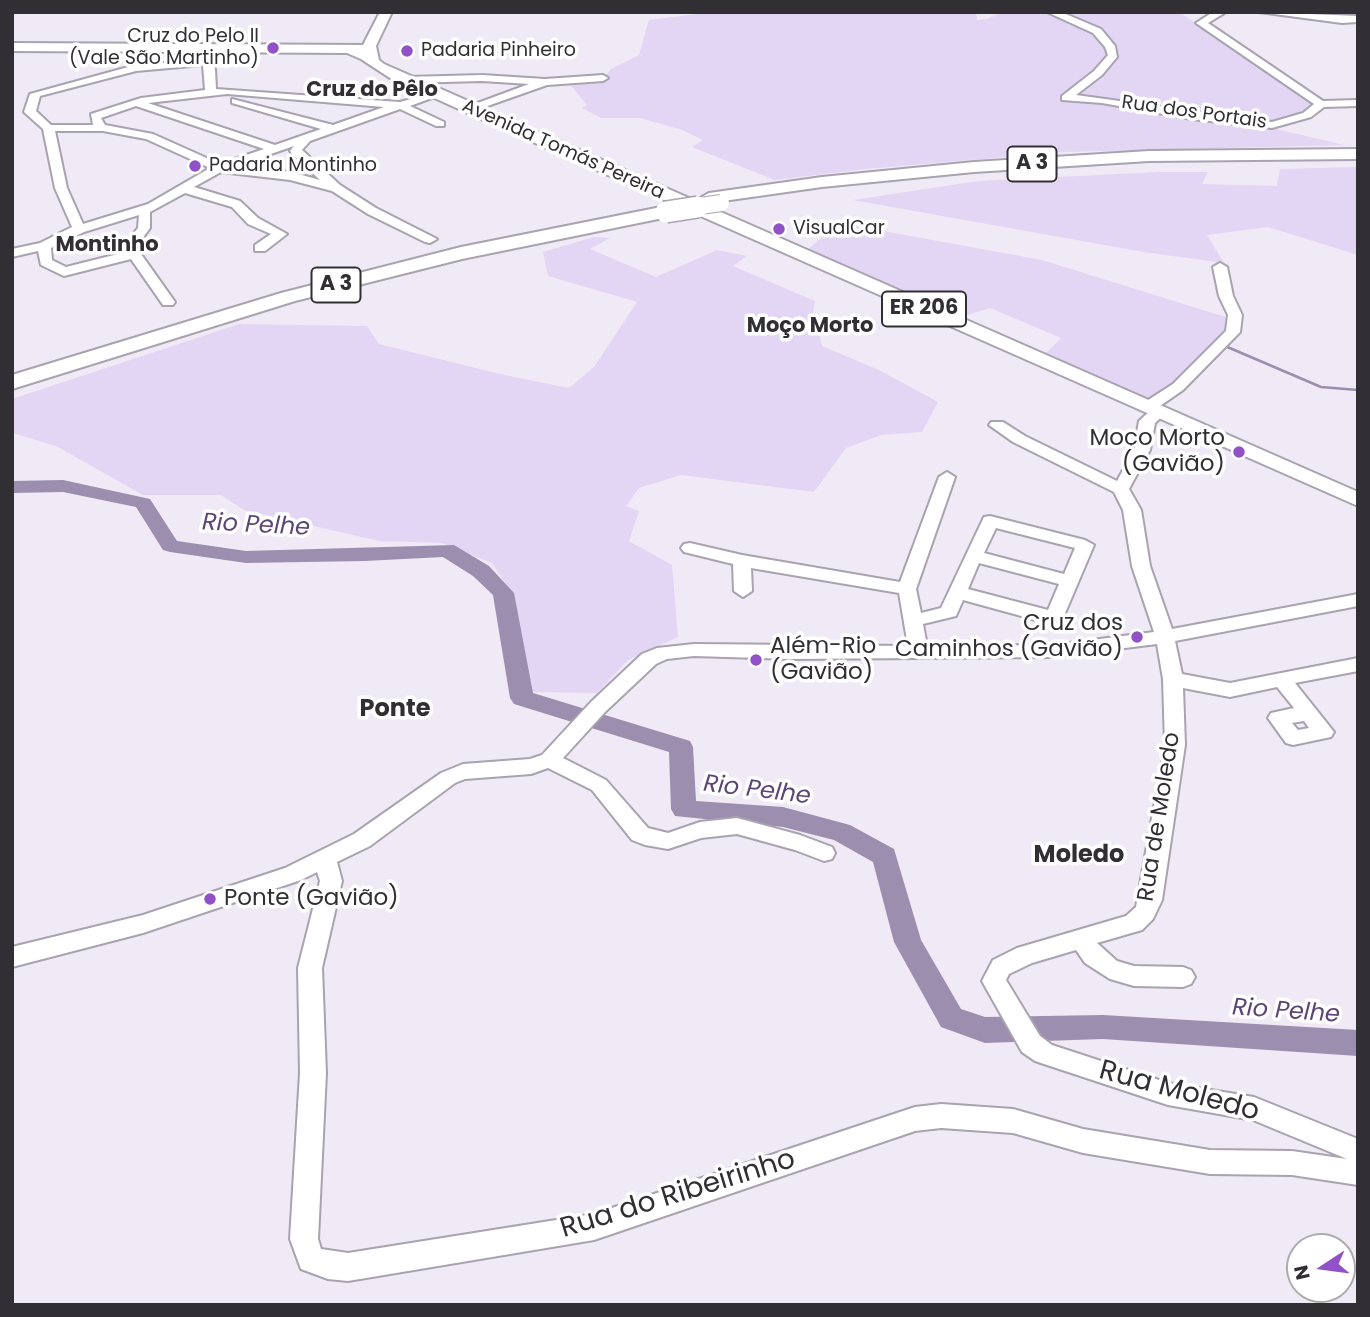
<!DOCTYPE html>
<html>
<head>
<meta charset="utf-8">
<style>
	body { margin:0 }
	#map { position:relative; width:1370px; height:1317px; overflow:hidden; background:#efeaf6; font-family:Poppins,sans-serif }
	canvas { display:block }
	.frame { position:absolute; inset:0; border:14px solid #312f33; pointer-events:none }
	.north { position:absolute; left:1286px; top:1233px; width:70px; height:70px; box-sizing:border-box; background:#fff; border:2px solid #adacad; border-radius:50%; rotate:257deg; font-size:19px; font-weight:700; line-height:28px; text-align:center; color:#312f33 }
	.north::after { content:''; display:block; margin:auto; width:24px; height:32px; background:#9152c8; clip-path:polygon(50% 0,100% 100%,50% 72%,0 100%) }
</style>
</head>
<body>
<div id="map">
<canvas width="1370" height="1317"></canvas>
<div class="frame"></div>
<div class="north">N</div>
</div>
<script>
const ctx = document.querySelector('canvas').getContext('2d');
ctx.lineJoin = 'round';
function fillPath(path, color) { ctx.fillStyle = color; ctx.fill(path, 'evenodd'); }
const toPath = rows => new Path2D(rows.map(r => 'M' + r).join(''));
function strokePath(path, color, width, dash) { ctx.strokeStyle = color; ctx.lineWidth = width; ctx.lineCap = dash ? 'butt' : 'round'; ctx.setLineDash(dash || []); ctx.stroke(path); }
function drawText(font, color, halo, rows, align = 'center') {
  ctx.font = font + ' Poppins,sans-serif'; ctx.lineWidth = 7; ctx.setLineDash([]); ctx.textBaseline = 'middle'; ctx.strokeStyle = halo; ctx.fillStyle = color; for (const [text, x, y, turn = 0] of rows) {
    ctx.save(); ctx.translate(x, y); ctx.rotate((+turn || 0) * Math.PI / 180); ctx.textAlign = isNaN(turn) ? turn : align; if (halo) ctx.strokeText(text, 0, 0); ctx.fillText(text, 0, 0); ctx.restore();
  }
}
fillPath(toPath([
	[714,12,976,12,977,20,987,19,1003,12,1179,12,1314,101,1306,113,1259,125,1344,145,1064,152,865,169,775,180,692,147,703,140,682,130,640,118,601,118,582,108,587,105,568,82,602,80,611,69,639,55,649,20],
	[1358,167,1358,255,1268,227,1207,235,1224,263,1143,252,853,200,978,181,1159,172,1208,172,1202,184,1277,186,1280,169],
	[840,223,1042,260,1232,319,1231,330,1170,387,1147,402,1044,355,1061,338,990,308,958,318,811,254,808,249],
	[594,237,610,238,590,249,656,277,717,250,747,256,733,266,815,301,813,312,822,346,881,371,938,402,922,432,881,435,846,448,814,492,681,475,639,488,626,506,639,511,629,541,672,565,678,637,628,660,597,693,530,692,513,595,492,563,442,543,379,541,244,510,221,495,143,495,56,446,12,433,12,399,239,324,367,326,379,344,500,374,569,388,594,367,637,302,548,276,543,252]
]), '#e3d6f4');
strokePath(toPath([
	[1225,346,1321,387,1358,390]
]), '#9c8eae', 2.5);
fillPath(toPath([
	[63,480,150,499,177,541,246,551,454,545,489,566,514,593,533,693,690,741,693,747,696,801,783,807,850,825,894,849,921,940,961,1009,985,1017,1103,1015,1358,1030,1358,1056,1103,1039,985,1043,941,1027,894,942,873,862,834,840,783,827,675,816,671,809,669,752,514,704,510,698,493,595,473,576,443,557,365,561,246,563,170,552,163,550,136,507,63,492,12,493,12,481,63,480]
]), '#9c8eae');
const minor = toPath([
	[1047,12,1061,12,1101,29,1115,46,1117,57,1102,75,1076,95,1272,122,1303,113,1314,104,1196,23,1213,12,1226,12,1208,23,1323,101,1358,100,1358,106,1324,107,1311,117,1272,128,1192,119,1102,103,1062,100,1062,96,1094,71,1108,55,1105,47,1093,33,1047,12],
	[1259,12,1358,16,1358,22,1342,23,1259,12],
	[146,46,155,48,144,64,210,60,215,69,216,89,400,102,440,91,440,95,410,106,444,122,444,126,436,126,400,109,310,141,302,150,340,185,376,208,437,239,430,243,425,242,368,214,332,191,290,180,221,172,194,187,240,201,258,218,287,234,265,251,255,251,255,245,271,234,248,224,232,207,185,193,150,212,150,228,136,247,175,302,173,305,163,305,131,259,64,276,41,265,38,251,12,257,12,249,40,243,72,227,55,188,43,129,24,112,30,94,132,66,146,46],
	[203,65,205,90,141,98,91,114,93,125,51,125,36,111,40,96,136,71,203,65],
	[227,94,384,107,333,125,232,99,232,103,321,129,275,145,148,103,227,94],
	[136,106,264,149,220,164,153,134,105,125,101,118,136,106],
	[55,131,103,131,146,139,210,168,148,204,83,224,67,188,55,131],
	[294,146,290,151,292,154,320,180,291,172,236,166,294,146],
	[139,215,138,228,122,247,126,252,66,267,52,260,51,248,84,232,139,215],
	[482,75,545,79,603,75,608,78,603,81,547,85,479,109,475,108,475,104,529,84,482,81,407,83,402,80,407,77,482,75],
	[1220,263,1227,267,1233,296,1242,315,1240,332,1183,390,1157,408,1167,412,1155,423,1150,450,1129,489,1141,510,1150,566,1172,629,1358,594,1358,606,1175,641,1182,674,1230,683,1358,658,1358,671,1295,683,1334,732,1331,737,1293,745,1286,743,1268,718,1271,713,1294,708,1277,687,1230,697,1183,688,1185,745,1162,900,1153,919,1142,930,1097,943,1117,961,1134,966,1183,967,1191,970,1195,977,1191,984,1183,987,1134,986,1110,979,1085,963,1076,950,1032,963,1009,974,1006,980,1040,1036,1052,1045,1168,1083,1254,1097,1358,1139,1358,1185,1292,1175,1210,1174,1083,1153,1013,1133,941,1128,915,1131,594,1240,348,1281,328,1279,301,1269,290,1239,300,1073,298,968,320,881,317,872,301,880,143,933,12,967,12,947,143,915,285,868,354,834,441,773,463,764,530,759,542,755,591,702,642,654,657,648,694,644,908,646,899,593,751,568,752,591,743,597,734,591,733,564,684,552,681,548,684,544,690,543,742,555,900,582,939,477,947,472,955,477,916,589,921,613,941,608,984,517,990,516,1085,540,1094,545,1063,618,1047,623,963,600,956,616,923,624,927,646,1053,645,1154,632,1132,566,1123,510,1114,492,1013,442,989,425,991,422,1003,422,1025,436,1117,481,1134,450,1139,421,1150,411,1142,410,1140,407,1142,404,1173,384,1226,331,1228,315,1219,296,1213,267,1220,263],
	[996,528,1075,548,1064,574,984,553,996,528],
	[979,563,1059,584,1048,610,968,589,979,563],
	[1157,644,1163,679,1165,745,1136,907,1126,916,1017,948,993,960,982,981,1022,1052,1035,1061,1168,1105,1253,1120,1347,1159,1292,1151,1210,1150,1083,1129,1013,1109,941,1104,915,1107,594,1214,348,1253,321,1249,318,1239,326,1073,322,968,342,881,337,862,370,846,455,783,465,779,531,774,548,768,592,790,632,840,645,845,668,849,701,838,737,834,795,850,824,861,832,859,835,853,832,847,800,835,737,818,700,822,668,833,648,828,606,780,563,758,605,712,656,664,667,659,694,656,790,659,1053,657,1157,644],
	[1304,721,1309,728,1298,730,1292,723,1304,721]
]);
const major = toPath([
	[380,12,392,12,376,46,379,60,384,64,1358,492,1358,506,492,124,390,78,361,59,347,53,12,51,12,43,363,45,380,12]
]);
const highway = toPath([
	[1358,149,1358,159,1149,161,974,172,822,187,709,203,700,198,709,193,822,177,974,162,1149,151,1358,149],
	[666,206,675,212,673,216,462,259,295,301,12,389,12,375,281,293,461,247,666,206]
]);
strokePath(minor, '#a8a3af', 4);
strokePath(major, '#a8a3af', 4);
strokePath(highway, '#a8a3af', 4);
fillPath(minor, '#fff');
fillPath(major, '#fff');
fillPath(highway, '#fff');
const highwayBridgeFar1 = toPath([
	[687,208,721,203]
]);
const highwayBridge = toPath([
	[666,212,698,207]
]);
strokePath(highwayBridgeFar1, '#a8a3af', 18, []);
strokePath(highwayBridge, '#a8a3af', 24, []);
strokePath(highwayBridgeFar1, '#fff', 16);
strokePath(highwayBridge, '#fff', 21);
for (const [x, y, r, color] of [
	[273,48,7,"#9152c8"],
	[407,51,7,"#9152c8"],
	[195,166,7,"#9152c8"],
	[779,229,7,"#9152c8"],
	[1239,452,7,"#9152c8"],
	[1137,637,7,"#9152c8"],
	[756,660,7,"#9152c8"],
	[210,899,7,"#9152c8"]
]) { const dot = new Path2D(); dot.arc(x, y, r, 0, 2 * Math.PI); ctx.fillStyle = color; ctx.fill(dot); strokePath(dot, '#fff', 2.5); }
drawText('19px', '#312f33', '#fff', [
	["Cruz do Pelo II",259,37,"right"],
	["(Vale São Martinho)",259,59,"right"],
	["Padaria Pinheiro",421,51],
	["Padaria Montinho",209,166],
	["VisualCar",793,229]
], 'left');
drawText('19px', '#312f33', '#fff', [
	["Rua dos Portais",1194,113,8],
	["Avenida Tomás Pereira",563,150,24]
]);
drawText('bold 21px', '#312f33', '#fff', [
	["Cruz do Pêlo",372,91],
	["Montinho",107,246],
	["Moço Morto",810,327]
]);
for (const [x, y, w] of [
	[1032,164,49],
	[336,285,49],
	[924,309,84]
]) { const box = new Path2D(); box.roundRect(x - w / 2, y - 17.5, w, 35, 5); ctx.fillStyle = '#fff'; ctx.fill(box); strokePath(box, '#312f33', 2); }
drawText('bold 21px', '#312f33', null, [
	["A 3",1032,164],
	["A 3",336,285],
	["ER 206",924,309]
]);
drawText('23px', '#312f33', '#fff', [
	["Moço Morto",1225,439],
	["(Gavião)",1225,465],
	["Cruz dos",1123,624],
	["Caminhos (Gavião)",1123,650],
	["Além-Rio",770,647,"left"],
	["(Gavião)",770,673,"left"],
	["Ponte (Gavião)",224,899,"left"]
], 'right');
drawText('23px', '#312f33', '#fff', [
	["Rua de Moledo",1160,817,-81]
]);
drawText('italic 24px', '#5d4675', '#fff', [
	["Rio Pelhe",256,526,3],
	["Rio Pelhe",757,791,7],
	["Rio Pelhe",1286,1012,4]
]);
drawText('bold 24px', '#312f33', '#fff', [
	["Ponte",395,710],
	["Moledo",1079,856]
]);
drawText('28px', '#312f33', '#fff', [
	["Rua Moledo",1179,1092,15],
	["Rua do Ribeirinho",678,1195,-17]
]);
</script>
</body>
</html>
